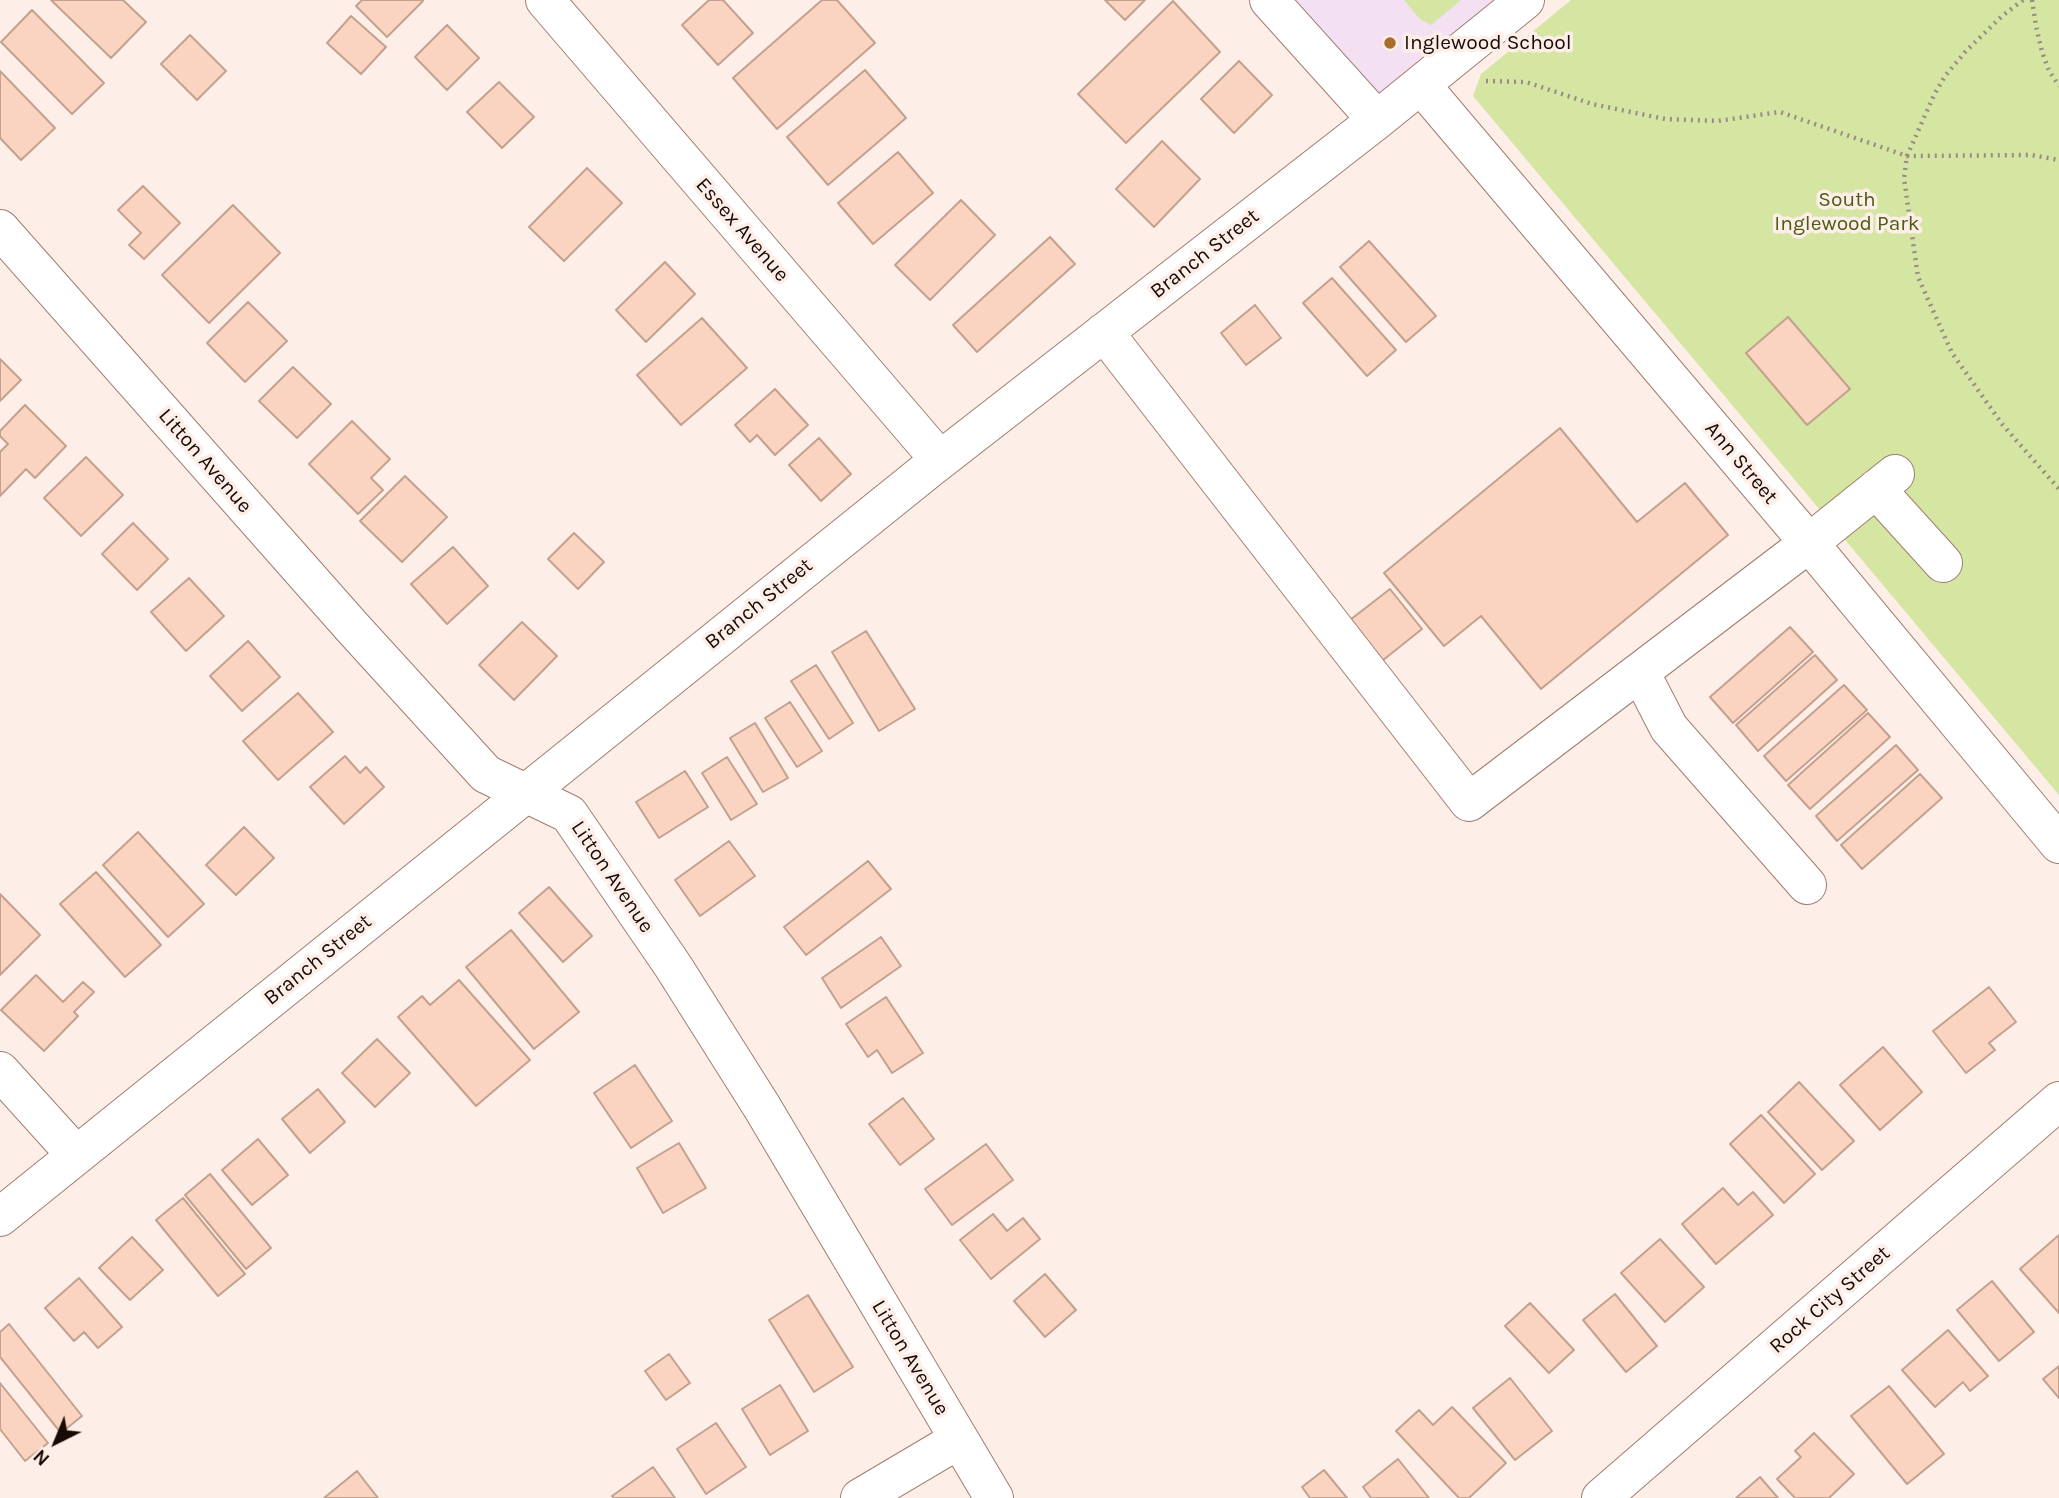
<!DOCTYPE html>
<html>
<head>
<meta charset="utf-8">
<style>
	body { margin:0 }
	#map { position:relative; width:2059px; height:1498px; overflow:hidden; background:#feeee8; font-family:Karla,sans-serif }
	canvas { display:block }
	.north { position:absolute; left:21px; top:1407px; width:70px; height:70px; -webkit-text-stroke:5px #feeee8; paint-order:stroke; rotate:223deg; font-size:19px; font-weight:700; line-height:28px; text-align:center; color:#180b07 }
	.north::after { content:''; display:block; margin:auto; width:24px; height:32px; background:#180b07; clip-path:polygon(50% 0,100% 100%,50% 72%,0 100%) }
</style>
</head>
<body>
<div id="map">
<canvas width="2059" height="1498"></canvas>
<div class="north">N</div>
</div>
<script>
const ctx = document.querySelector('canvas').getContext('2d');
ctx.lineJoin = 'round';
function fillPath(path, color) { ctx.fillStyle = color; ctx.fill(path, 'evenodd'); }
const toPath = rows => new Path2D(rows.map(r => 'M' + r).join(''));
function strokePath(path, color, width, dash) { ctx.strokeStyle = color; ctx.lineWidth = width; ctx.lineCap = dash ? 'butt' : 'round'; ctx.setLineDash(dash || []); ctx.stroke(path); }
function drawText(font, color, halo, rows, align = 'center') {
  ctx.font = font + ' Karla,sans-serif'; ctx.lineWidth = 7; ctx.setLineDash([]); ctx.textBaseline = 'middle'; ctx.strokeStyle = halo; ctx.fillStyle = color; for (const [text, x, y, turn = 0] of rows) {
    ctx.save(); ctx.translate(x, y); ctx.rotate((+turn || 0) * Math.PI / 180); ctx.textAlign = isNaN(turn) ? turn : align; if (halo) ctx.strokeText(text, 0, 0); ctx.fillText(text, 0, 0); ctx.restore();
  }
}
fillPath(toPath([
	[1277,0,1516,0,1377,120]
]), '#f3e1f3');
fillPath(toPath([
	[1404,0,1461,0,1431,25,1420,19],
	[1571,0,2059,0,2059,795,1473,96,1481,74]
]), '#d4e6a2');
const building = toPath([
	[51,0,123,0,146,22,111,58,51,0],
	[362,0,422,0,423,1,387,37,356,6,362,0],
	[709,0,723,0,753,33,718,65,682,25,709,0],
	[822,0,837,0,875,43,777,129,733,78,822,0],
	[1105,0,1145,0,1125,20,1105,0],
	[1173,1,1220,52,1126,143,1078,94,1173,1],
	[32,10,104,83,72,114,1,42,32,10],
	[351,16,386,47,361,74,327,43,351,16],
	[447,25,479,58,447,90,415,57,447,25],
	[190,35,226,71,197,100,161,64,190,35],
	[1239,61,1272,95,1234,133,1201,99,1239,61],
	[865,70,906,118,828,185,787,137,865,70],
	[0,71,55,128,21,160,0,138,0,71],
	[499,82,534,117,502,148,467,112,499,82],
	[1162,141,1200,179,1154,227,1116,189,1162,141],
	[898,152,933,193,873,244,838,203,898,152],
	[587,168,622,203,564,261,529,227,587,168],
	[143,186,180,223,144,259,129,245,141,233,118,210,143,186],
	[961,200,995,235,930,300,895,265,961,200],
	[233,205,280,253,209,323,162,275,233,205],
	[1050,237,1075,264,977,352,953,325,1050,237],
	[1369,241,1436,316,1406,342,1340,267,1369,241],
	[665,262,695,294,646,342,616,310,665,262],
	[1332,278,1396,350,1367,376,1303,303,1332,278],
	[248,302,287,341,245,382,207,343,248,302],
	[1255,305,1281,338,1246,365,1221,333,1255,305],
	[1788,317,1850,389,1807,425,1746,353,1788,317],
	[702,318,747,368,681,425,637,375,702,318],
	[0,359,21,380,0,401,0,359],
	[293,367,331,404,297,438,259,401,293,367],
	[775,389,808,425,775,455,757,435,750,442,735,425,775,389],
	[25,405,66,446,35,478,26,469,0,496,0,452,8,444,0,436,0,431,25,405],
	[352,421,390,459,371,478,383,490,358,514,309,464,352,421],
	[1560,428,1637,522,1685,483,1728,535,1541,689,1481,616,1444,646,1384,573,1560,428],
	[819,438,851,474,821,501,789,465,819,438],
	[86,457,123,495,81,536,44,498,86,457],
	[405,476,447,517,402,562,360,521,405,476],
	[133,523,168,559,137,590,102,554,133,523],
	[574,533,604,562,578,589,548,559,574,533],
	[453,547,488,586,447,624,411,584,453,547],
	[189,578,224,616,186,651,151,612,189,578],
	[1390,589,1422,629,1382,661,1350,620,1390,589],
	[522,622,557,656,514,700,479,665,522,622],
	[1790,627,1813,652,1733,723,1710,697,1790,627],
	[866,631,915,709,879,731,832,652,866,631],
	[248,641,280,677,242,711,210,676,248,641],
	[1815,655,1837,680,1758,751,1736,725,1815,655],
	[816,665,853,723,829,739,791,681,816,665],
	[1844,685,1867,710,1786,781,1764,756,1844,685],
	[298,693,333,732,278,780,243,741,298,693],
	[790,702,822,751,797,767,765,718,790,702],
	[1868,713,1890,737,1810,809,1788,785,1868,713],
	[755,723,788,778,763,792,730,738,755,723],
	[1896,745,1918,770,1837,841,1816,816,1896,745],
	[345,756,360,773,366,767,384,787,344,824,310,787,345,756],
	[727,757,757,804,731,820,702,773,727,757],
	[685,771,708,807,659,838,636,802,685,771],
	[1920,774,1942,798,1862,869,1841,845,1920,774],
	[244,827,274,858,236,895,206,865,244,827],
	[138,832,204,904,168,937,103,865,138,832],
	[729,841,755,876,700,916,675,880,729,841],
	[868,861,891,889,806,955,784,927,868,861],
	[96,872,161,945,125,977,60,904,96,872],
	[549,887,592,936,563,962,519,913,549,887],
	[0,894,40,935,0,975,0,894],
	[511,930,579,1012,534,1049,466,967,511,930],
	[881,937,901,966,841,1008,822,978,881,937],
	[36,975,63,1002,83,982,94,992,74,1012,78,1016,44,1051,1,1010,36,975],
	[459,980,530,1060,476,1106,398,1017,422,996,430,1005,459,980],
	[1989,987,2016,1022,1989,1043,1995,1050,1966,1073,1933,1031,1989,987],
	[886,997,923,1053,892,1073,877,1050,868,1057,846,1024,886,997],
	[377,1039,410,1073,375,1107,342,1073,377,1039],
	[1883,1047,1922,1092,1880,1130,1840,1085,1883,1047],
	[635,1065,672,1121,631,1148,594,1093,635,1065],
	[1799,1082,1854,1141,1822,1170,1768,1112,1799,1082],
	[318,1089,345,1122,310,1153,282,1119,318,1089],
	[903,1098,934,1139,900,1165,869,1124,903,1098],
	[1761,1115,1815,1174,1784,1203,1730,1144,1761,1115],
	[258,1139,288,1175,252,1205,222,1170,258,1139],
	[679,1143,706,1188,663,1213,637,1168,679,1143],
	[986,1144,1013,1180,952,1225,925,1189,986,1144],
	[210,1174,271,1248,246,1269,185,1195,210,1174],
	[1723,1188,1738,1205,1753,1192,1773,1215,1716,1264,1682,1224,1723,1188],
	[183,1198,245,1274,218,1296,156,1220,183,1198],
	[993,1214,1007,1231,1023,1218,1040,1239,991,1279,960,1240,993,1214],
	[2059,1235,2059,1313,2020,1269,2059,1235],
	[132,1237,163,1270,130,1300,99,1268,132,1237],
	[1660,1239,1704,1287,1665,1322,1621,1273,1660,1239],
	[1045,1274,1076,1310,1045,1337,1014,1301,1045,1274],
	[79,1278,122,1327,98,1348,84,1332,74,1341,45,1308,79,1278],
	[1992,1281,2034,1332,1999,1361,1957,1310,1992,1281],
	[1615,1294,1657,1346,1626,1372,1583,1320,1615,1294],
	[808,1295,853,1367,814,1392,769,1320,808,1295],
	[1530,1303,1574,1350,1549,1373,1505,1326,1530,1303],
	[9,1324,82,1416,61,1433,0,1357,0,1332,9,1324],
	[1948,1330,1988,1376,1970,1391,1963,1382,1935,1407,1902,1370,1948,1330],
	[669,1354,690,1383,666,1400,645,1371,669,1354],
	[2059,1366,2059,1398,2043,1379,2059,1366],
	[1510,1378,1552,1431,1515,1460,1473,1408,1510,1378],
	[0,1383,48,1443,25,1461,0,1429,0,1383],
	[780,1385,808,1431,770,1455,742,1409,780,1385],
	[1889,1386,1944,1454,1907,1484,1851,1416,1889,1386],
	[1452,1407,1506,1463,1469,1498,1459,1498,1396,1431,1419,1410,1433,1425,1452,1407],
	[716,1423,746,1467,706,1494,677,1449,716,1423],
	[1814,1433,1854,1474,1829,1498,1795,1498,1777,1479,1801,1457,1795,1451,1814,1433],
	[1398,1459,1429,1498,1371,1498,1363,1487,1398,1459],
	[653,1467,675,1498,614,1498,612,1496,653,1467],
	[1324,1470,1347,1498,1310,1498,1302,1487,1324,1470],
	[357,1471,378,1498,324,1498,357,1471],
	[1760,1477,1778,1498,1736,1498,1760,1477]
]);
fillPath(building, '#fad4c0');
strokePath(building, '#c4a18e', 2);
const minor = toPath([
	[545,0,940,460],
	[1269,0,1377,120],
	[1421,85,1809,543,2059,844],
	[0,229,352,627,486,774,569,814,673,966,762,1107,994,1498],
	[1104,332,1469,802,1809,543,1895,474],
	[1876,489,1943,563],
	[1640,672,1669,728,1807,885],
	[0,1071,76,1155],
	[0,1217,930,468,1377,120,1525,0],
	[860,1498,958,1440],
	[1601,1498,2059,1101]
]);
strokePath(minor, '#a17d6f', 40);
strokePath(toPath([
	[2023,0,2001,17,1966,51,1945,76,1934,95,1907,156,1904,178,1918,277,1952,353,2002,424,2059,489],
	[2032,0,2036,26,2042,52,2049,71,2059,86],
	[1486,81,1526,82,1592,104,1665,119,1718,121,1780,112,1907,156,2031,155,2059,160]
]), '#9a8b86', 4.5, [2, 5]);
strokePath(minor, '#fff', 38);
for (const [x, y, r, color] of [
	[1390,43,7,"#a76d2c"]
]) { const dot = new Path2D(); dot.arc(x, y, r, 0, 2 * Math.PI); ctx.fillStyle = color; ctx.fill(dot); strokePath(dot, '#feeee8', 2.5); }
drawText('21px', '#180b07', '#feeee8', [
	["Inglewood School",1404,43]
], 'left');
drawText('21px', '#4d5b15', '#feeee8', [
	["South",1847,200],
	["Inglewood Park",1847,224]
]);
drawText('21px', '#180b07', '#feeee8', [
	["Essex Avenue",742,230,49],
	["Branch Street",1205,254,-38],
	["Litton Avenue",205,461,49],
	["Ann Street",1741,463,50],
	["Branch Street",759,604,-39],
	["Litton Avenue",612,877,56],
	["Branch Street",318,960,-39],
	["Rock City Street",1830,1300,-41],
	["Litton Avenue",910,1358,59]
]);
</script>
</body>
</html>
